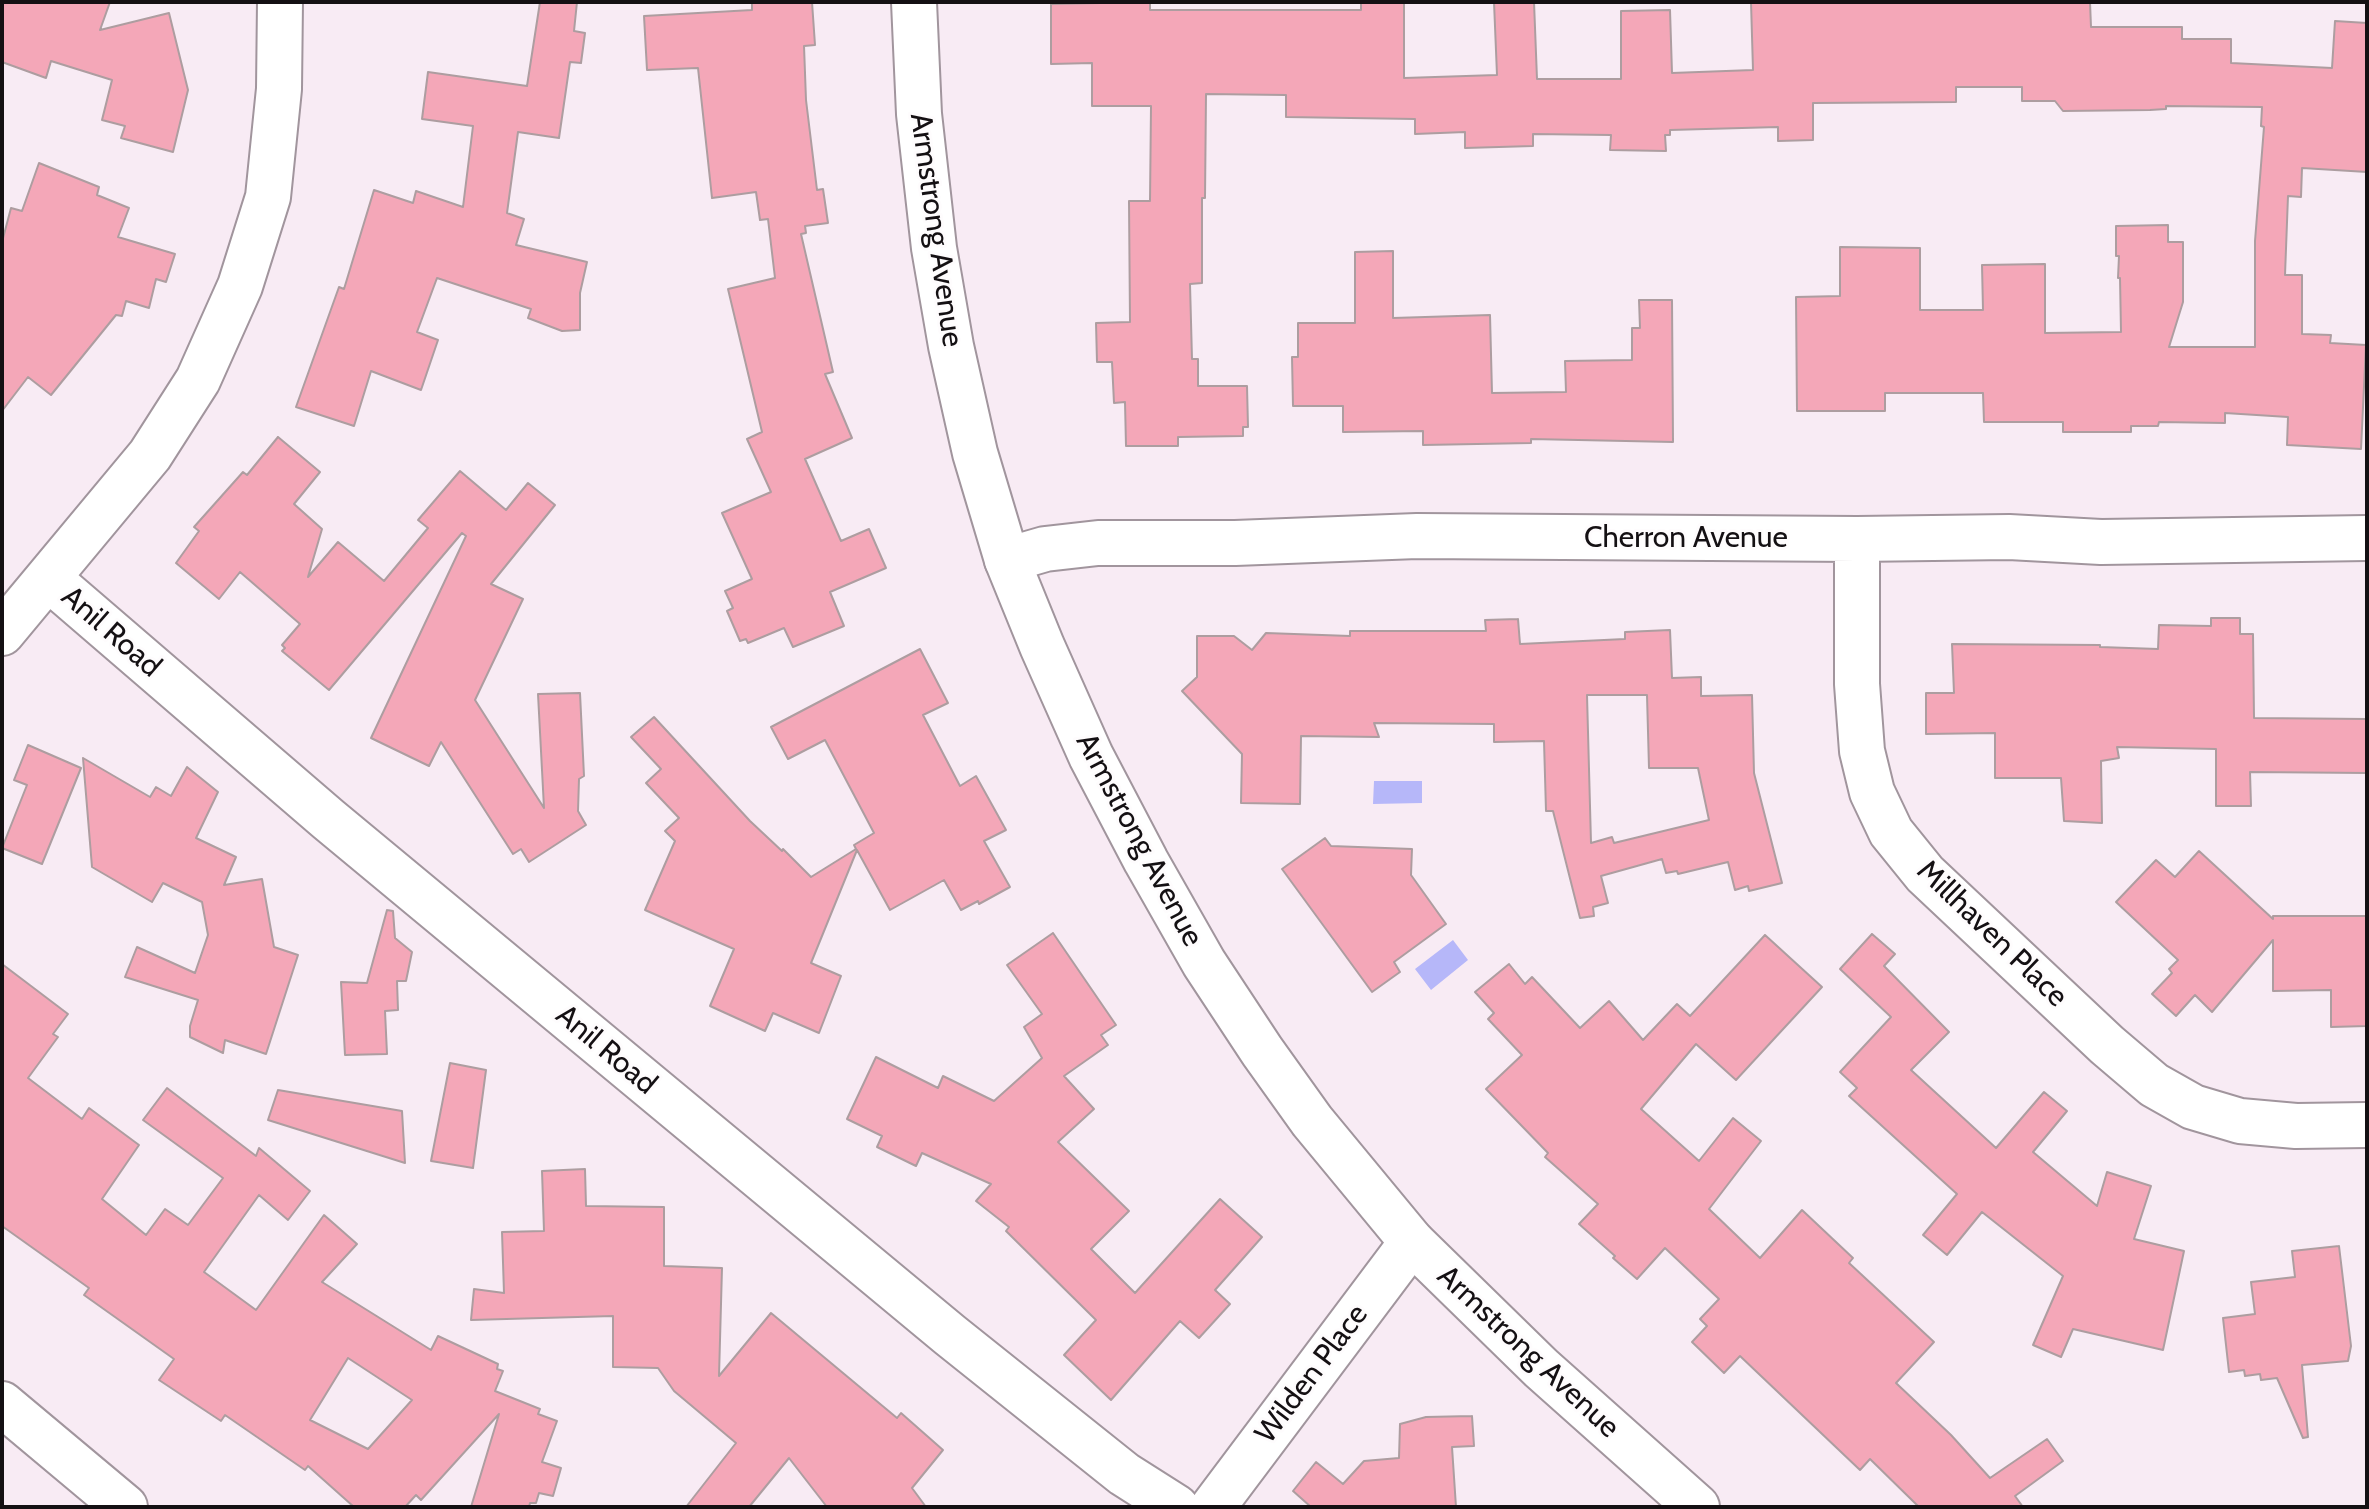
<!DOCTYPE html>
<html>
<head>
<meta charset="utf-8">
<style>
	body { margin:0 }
	#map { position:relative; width:2369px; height:1509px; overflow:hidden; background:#f8ebf4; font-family:Cabin,sans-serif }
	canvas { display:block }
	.frame { position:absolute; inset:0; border:4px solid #141013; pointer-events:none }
</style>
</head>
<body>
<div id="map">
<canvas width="2369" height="1509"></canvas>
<div class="frame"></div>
</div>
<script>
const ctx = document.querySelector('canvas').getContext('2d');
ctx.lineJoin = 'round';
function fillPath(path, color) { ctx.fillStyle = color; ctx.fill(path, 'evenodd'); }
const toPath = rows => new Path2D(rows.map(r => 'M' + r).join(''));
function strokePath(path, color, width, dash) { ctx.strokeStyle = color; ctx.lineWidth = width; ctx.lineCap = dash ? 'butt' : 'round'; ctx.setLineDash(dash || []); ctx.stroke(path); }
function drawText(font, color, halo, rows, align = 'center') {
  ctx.font = font + ' Cabin,sans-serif'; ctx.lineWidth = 6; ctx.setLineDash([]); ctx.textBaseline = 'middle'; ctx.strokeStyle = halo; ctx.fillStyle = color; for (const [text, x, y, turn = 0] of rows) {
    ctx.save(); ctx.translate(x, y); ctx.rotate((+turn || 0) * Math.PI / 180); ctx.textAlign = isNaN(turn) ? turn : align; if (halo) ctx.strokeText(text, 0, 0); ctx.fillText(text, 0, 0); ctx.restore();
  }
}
fillPath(toPath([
	[1374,781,1422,781,1422,803,1373,804],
	[1453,940,1468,960,1431,990,1415,969]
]), '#b6b7f9');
const building = toPath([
	[2,2,110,2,100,30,169,13,188,90,173,152,121,138,125,126,102,120,112,80,51,61,46,78,2,62,2,2],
	[540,2,577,2,574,31,585,33,581,63,570,62,559,138,518,132,507,213,524,219,516,245,587,262,580,293,580,330,562,331,528,318,531,309,437,278,417,332,438,340,421,390,371,371,354,426,296,407,339,287,344,289,374,190,413,203,416,191,463,207,473,126,422,119,428,72,527,86,540,2],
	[752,2,812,2,815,45,804,46,806,100,817,190,823,189,828,223,805,226,806,233,801,234,833,372,825,374,852,438,805,459,841,541,869,529,886,568,830,592,844,626,793,647,784,628,748,643,746,639,740,641,727,611,733,608,725,591,752,579,722,513,771,492,747,439,762,432,728,289,775,278,768,219,760,220,756,192,712,198,698,68,647,70,644,16,752,10,752,2],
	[1150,2,1150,10,1361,10,1361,2,1404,2,1404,78,1497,75,1494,2,1534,2,1537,79,1621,79,1621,11,1670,10,1672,73,1753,70,1751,2,2090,2,2091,27,2182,27,2182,39,2231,39,2231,63,2332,68,2335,21,2367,23,2367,172,2302,168,2301,197,2288,196,2285,275,2302,275,2302,334,2331,335,2330,343,2366,345,2361,449,2287,445,2288,417,2225,413,2225,423,2159,422,2158,426,2131,426,2131,432,2063,432,2063,422,1984,422,1983,393,1885,393,1885,411,1797,411,1796,297,1840,296,1840,247,1920,248,1920,310,1983,310,1982,265,2045,264,2045,333,2121,332,2120,278,2118,278,2119,256,2116,256,2116,226,2168,225,2168,242,2183,242,2183,302,2169,347,2255,347,2255,241,2264,127,2261,126,2262,107,2166,106,2166,109,2150,110,2063,111,2055,101,2022,101,2022,87,1956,87,1956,102,1813,103,1813,140,1778,141,1778,127,1670,130,1670,135,1665,135,1666,151,1610,150,1611,135,1533,134,1533,146,1465,148,1465,132,1415,134,1415,119,1286,117,1286,95,1206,94,1205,198,1202,198,1202,283,1190,284,1192,359,1198,359,1198,386,1247,386,1248,427,1243,427,1243,436,1178,437,1178,446,1126,446,1125,402,1114,403,1112,362,1097,362,1096,323,1130,322,1129,201,1150,201,1151,106,1092,106,1092,63,1051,64,1051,4,1150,2],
	[39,163,99,187,97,195,129,208,118,237,175,254,166,282,156,279,149,308,126,301,122,316,116,315,51,395,28,377,2,411,2,242,11,208,22,211,39,163],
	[1393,251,1393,318,1490,315,1492,393,1566,392,1565,361,1632,360,1632,328,1640,328,1639,300,1672,300,1673,442,1531,439,1531,443,1423,445,1423,431,1343,432,1343,406,1293,406,1292,357,1298,357,1298,323,1355,323,1355,252,1393,251],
	[278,437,320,472,294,504,322,529,308,577,338,542,384,581,428,528,418,520,460,471,506,510,528,483,555,505,491,584,523,599,475,700,544,808,538,694,580,693,584,776,579,779,578,811,586,825,529,862,521,849,513,854,441,742,429,766,371,738,466,536,462,533,329,690,282,651,285,648,282,645,300,624,240,572,219,599,176,563,199,531,194,527,243,472,247,475,278,437],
	[2211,618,2240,618,2240,634,2253,634,2254,718,2367,719,2367,773,2250,772,2251,806,2216,806,2216,749,2117,747,2119,758,2101,761,2102,823,2064,821,2061,778,1995,778,1995,733,1926,734,1926,693,1954,693,1952,644,2100,645,2100,647,2158,649,2159,625,2211,626,2211,618],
	[1518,619,1520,644,1625,639,1625,632,1670,630,1672,678,1701,677,1701,696,1752,695,1754,773,1782,883,1749,891,1748,886,1735,890,1728,862,1678,874,1677,871,1666,873,1662,859,1601,876,1608,903,1593,907,1594,916,1580,918,1553,811,1546,811,1544,741,1494,742,1494,724,1374,723,1379,737,1301,736,1300,804,1241,803,1242,754,1182,691,1197,677,1197,636,1234,636,1252,650,1266,633,1350,636,1350,631,1486,631,1485,620,1518,619],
	[1587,695,1647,695,1649,768,1698,768,1709,820,1614,843,1612,837,1591,843,1587,695],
	[920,649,948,703,923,715,960,786,976,776,1006,830,984,841,1010,887,979,904,978,901,961,910,944,880,890,910,857,850,811,963,841,976,819,1033,773,1013,765,1031,710,1006,734,949,645,910,675,841,665,831,679,818,646,783,661,769,631,737,654,717,750,821,782,851,783,849,811,877,856,849,854,845,874,833,825,740,788,759,771,727,920,649],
	[28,745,81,768,42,864,2,848,27,785,14,780,28,745],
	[83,758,150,797,156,787,171,796,187,767,218,792,196,838,236,857,224,885,262,879,274,947,298,955,266,1054,225,1040,223,1053,190,1037,190,1026,198,1000,125,977,137,947,195,973,208,935,202,902,163,883,152,902,92,867,83,758],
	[1325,838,1331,846,1412,849,1411,875,1446,924,1394,962,1400,972,1372,992,1282,869,1325,838],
	[2199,851,2273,919,2273,916,2367,916,2367,1026,2331,1027,2331,990,2273,991,2273,940,2212,1012,2195,995,2176,1016,2152,994,2172,973,2169,969,2178,960,2116,902,2156,860,2175,877,2199,851],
	[387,910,393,911,395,938,412,952,406,981,397,981,398,1010,385,1011,387,1054,345,1055,341,982,367,983,387,910],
	[1053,933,1116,1025,1101,1035,1108,1045,1064,1076,1094,1109,1058,1142,1129,1211,1091,1249,1135,1293,1220,1199,1262,1237,1215,1290,1230,1304,1199,1338,1180,1321,1111,1400,1064,1355,1096,1320,1006,1231,1009,1227,976,1201,991,1184,922,1153,916,1166,877,1147,882,1136,847,1119,876,1057,938,1088,943,1076,994,1101,1042,1058,1024,1027,1042,1014,1007,965,1053,933],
	[1872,934,1895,954,1884,966,1949,1032,1911,1070,1996,1148,2044,1092,2067,1111,2033,1152,2097,1206,2107,1172,2151,1186,2134,1239,2184,1251,2163,1350,2073,1329,2061,1357,2033,1345,2063,1276,1982,1212,1947,1255,1923,1235,1957,1194,1849,1096,1857,1088,1840,1072,1891,1017,1840,969,1872,934],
	[1765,935,1822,987,1736,1080,1696,1044,1641,1109,1699,1161,1733,1118,1761,1141,1709,1209,1760,1258,1802,1210,1853,1258,1849,1263,1934,1342,1896,1383,1951,1435,1990,1478,2047,1439,2063,1461,2015,1496,2023,1507,1919,1507,1870,1459,1860,1470,1740,1356,1724,1373,1692,1342,1707,1326,1700,1319,1719,1299,1665,1248,1637,1279,1613,1258,1615,1256,1579,1224,1598,1204,1545,1157,1548,1153,1486,1089,1522,1055,1488,1019,1494,1013,1475,992,1509,964,1525,984,1532,977,1580,1028,1609,1001,1643,1040,1677,1004,1690,1016,1765,935],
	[2,964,68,1014,53,1034,58,1037,28,1078,82,1119,89,1108,139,1145,102,1199,146,1235,165,1209,188,1225,223,1178,143,1120,167,1088,256,1156,259,1148,310,1191,288,1220,259,1195,204,1272,256,1310,324,1215,357,1244,322,1282,431,1350,438,1336,498,1364,497,1369,503,1371,495,1391,540,1409,538,1414,557,1421,542,1462,561,1468,553,1496,539,1493,536,1503,530,1503,529,1507,471,1507,499,1414,421,1500,416,1495,405,1507,354,1507,308,1466,305,1470,225,1415,221,1421,159,1380,174,1359,84,1295,89,1288,2,1226,2,964],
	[348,1358,412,1400,368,1449,310,1420,348,1358],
	[450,1063,486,1070,473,1168,431,1161,450,1063],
	[278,1090,402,1111,405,1163,268,1120,278,1090],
	[585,1169,586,1206,664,1207,664,1266,722,1268,719,1376,771,1313,897,1418,901,1413,943,1450,912,1488,926,1507,827,1507,789,1458,749,1507,686,1507,736,1443,674,1391,658,1368,613,1367,613,1316,471,1320,474,1289,504,1293,502,1232,544,1231,542,1171,585,1169],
	[2339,1246,2351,1346,2348,1361,2302,1365,2308,1437,2303,1438,2277,1378,2261,1380,2260,1374,2245,1376,2244,1370,2229,1372,2223,1318,2255,1314,2251,1282,2295,1277,2292,1251,2339,1246],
	[1472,1416,1474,1446,1452,1447,1456,1507,1311,1507,1293,1491,1316,1462,1343,1484,1364,1461,1399,1458,1400,1424,1426,1417,1472,1416]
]);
fillPath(building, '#f4a7b8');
strokePath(building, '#ad9da0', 2);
const street = toPath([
	[1857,539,1857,684,1862,751,1872,792,1891,832,1925,874,2107,1045,2154,1085,2193,1107,2240,1121,2296,1126,2367,1125],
	[1007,560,1045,549,1098,543,1235,543,1417,536,1857,539,2009,537,2101,542,2367,538],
	[48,578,328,819,950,1335,1124,1474,1176,1507],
	[2,633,150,455,198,380,240,286,268,197,279,89,280,2],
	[2,1404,125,1507],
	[1213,1507,1412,1242]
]);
const secondary = toPath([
	[914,2,919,114,934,248,951,346,975,453,1007,560,1042,646,1091,756,1146,861,1204,963,1262,1051,1312,1121,1412,1242,1541,1368,1697,1507]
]);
strokePath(street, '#a1959d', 48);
strokePath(secondary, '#a1959d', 48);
strokePath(street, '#fff', 44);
strokePath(secondary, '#fff', 44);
drawText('30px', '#141013', '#fefcfd', [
	["Armstrong Avenue",936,230,82],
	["Cherron Avenue",1686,538],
	["Anil Road",111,632,41],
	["Armstrong Avenue",1139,840,62],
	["Millhaven Place",1992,934,44],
	["Anil Road",606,1050,40],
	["Armstrong Avenue",1528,1352,43],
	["Wilden Place",1312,1374,-53]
]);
</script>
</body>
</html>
